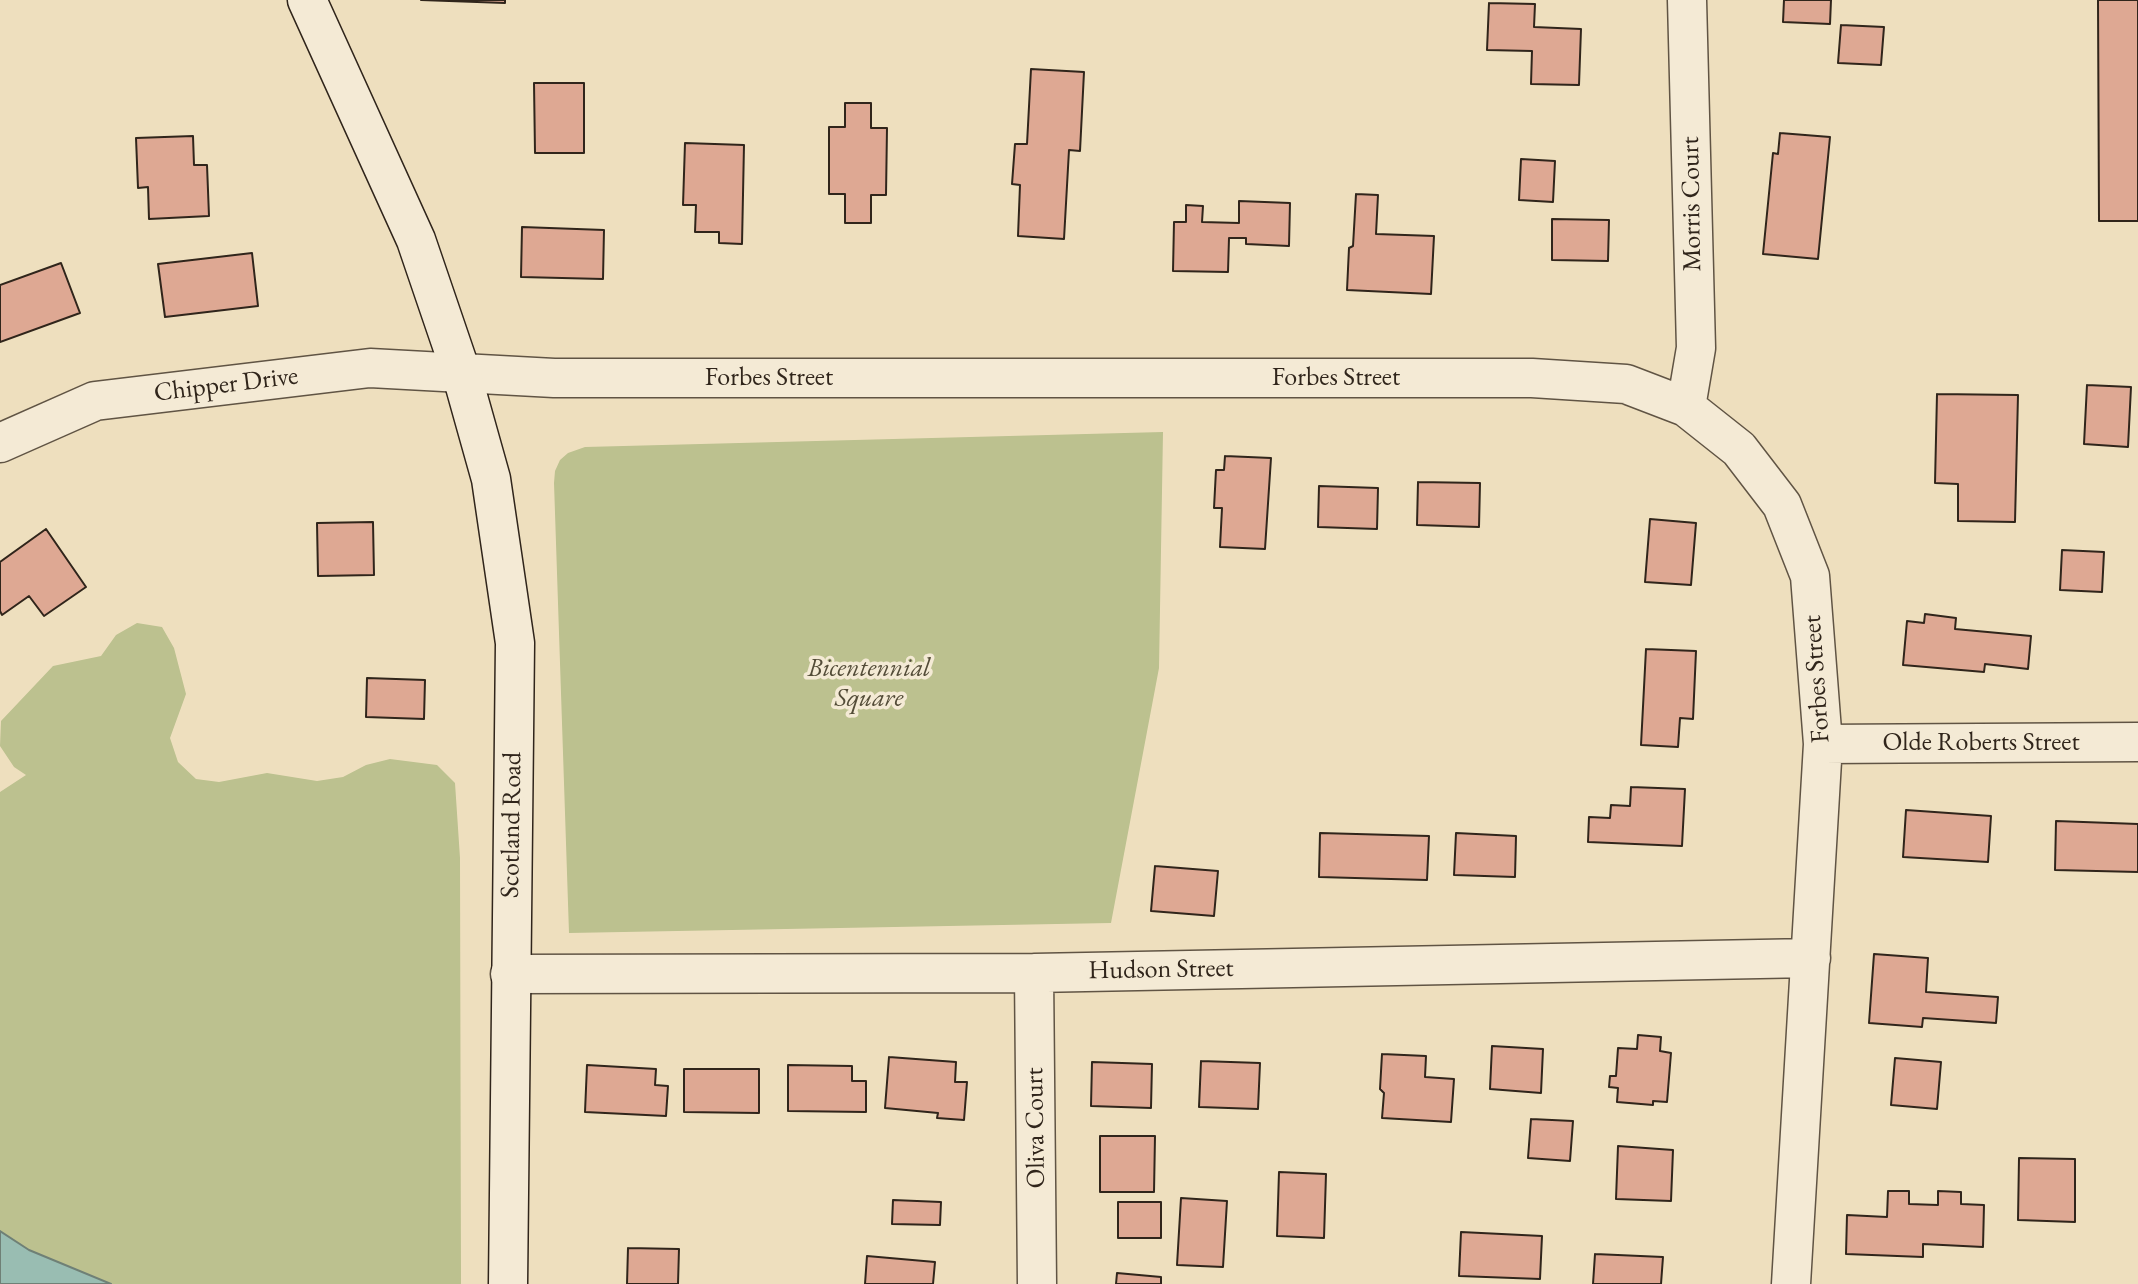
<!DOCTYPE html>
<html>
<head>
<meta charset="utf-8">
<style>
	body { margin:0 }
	canvas { display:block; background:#eedfbe }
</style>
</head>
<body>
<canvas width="2138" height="1284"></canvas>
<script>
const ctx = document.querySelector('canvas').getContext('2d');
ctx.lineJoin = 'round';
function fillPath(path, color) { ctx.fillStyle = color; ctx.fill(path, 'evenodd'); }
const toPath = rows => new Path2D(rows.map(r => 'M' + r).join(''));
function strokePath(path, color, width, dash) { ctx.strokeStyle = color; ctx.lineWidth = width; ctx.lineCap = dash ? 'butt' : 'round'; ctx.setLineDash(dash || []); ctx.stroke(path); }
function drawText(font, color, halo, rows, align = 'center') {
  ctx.font = font + ' "EB Garamond",serif'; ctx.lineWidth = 7; ctx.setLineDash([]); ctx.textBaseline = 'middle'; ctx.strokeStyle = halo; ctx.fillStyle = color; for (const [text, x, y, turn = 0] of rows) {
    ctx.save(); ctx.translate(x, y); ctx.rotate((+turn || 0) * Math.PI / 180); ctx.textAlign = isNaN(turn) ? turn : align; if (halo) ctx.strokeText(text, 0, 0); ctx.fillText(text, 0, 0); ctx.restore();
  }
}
fillPath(toPath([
	[1163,432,1159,668,1111,923,569,933,554,483,555,471,560,460,568,453,585,447],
	[137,623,162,627,174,648,186,694,170,738,178,762,196,779,219,782,267,773,317,781,343,777,366,765,390,759,437,765,455,783,460,858,461,1284,0,1284,0,792,26,775,14,767,0,746,1,721,53,666,101,656,116,635]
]), '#bcc18f');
const water = toPath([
	[0,1231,29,1250,111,1284,0,1284,0,1231]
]);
fillPath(water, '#99bdb2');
strokePath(water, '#6f8076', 2);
const building = toPath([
	[421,0,505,0,505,3,421,0],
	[1784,0,1831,0,1830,24,1783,22,1784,0],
	[2098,0,2138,0,2138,221,2099,221,2098,0],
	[1489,3,1535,4,1534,27,1581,29,1579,85,1531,84,1532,51,1487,50,1489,3],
	[1841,25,1884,27,1881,65,1838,63,1841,25],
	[1031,69,1084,72,1080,151,1069,150,1064,239,1018,236,1020,185,1012,184,1015,144,1027,144,1031,69],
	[534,83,584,83,584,153,535,153,534,83],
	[845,103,871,103,871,128,887,128,886,195,871,195,871,223,845,223,845,194,829,194,829,127,845,127,845,103],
	[1780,133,1830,137,1818,259,1763,254,1773,153,1778,154,1780,133],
	[193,136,194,165,207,165,209,216,149,219,148,187,138,188,136,138,193,136],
	[685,143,744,145,742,244,719,243,719,232,695,232,696,205,683,205,685,143],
	[1521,159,1555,161,1553,202,1519,200,1521,159],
	[1356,194,1378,195,1376,234,1434,236,1431,294,1347,290,1349,248,1353,246,1356,194],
	[1239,201,1290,203,1289,246,1246,244,1246,238,1229,238,1228,272,1173,271,1174,222,1186,222,1186,205,1203,206,1202,222,1239,223,1239,201],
	[1552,219,1609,220,1608,261,1552,260,1552,219],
	[522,227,604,230,603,279,521,277,522,227],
	[252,253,258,306,165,317,158,264,252,253],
	[61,263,80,313,0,342,0,285,61,263],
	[2087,385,2131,387,2128,447,2084,444,2087,385],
	[1937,394,2018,395,2015,522,1958,521,1958,484,1935,483,1937,394],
	[1225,456,1271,458,1265,549,1220,547,1222,508,1214,508,1216,470,1224,470,1225,456],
	[1418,482,1480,483,1479,527,1417,525,1418,482],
	[1319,486,1378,488,1377,529,1318,527,1319,486],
	[1650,519,1696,523,1691,585,1645,582,1650,519],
	[373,522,374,575,318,576,317,523,373,522],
	[46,529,86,587,44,616,29,596,2,615,0,611,0,562,46,529],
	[2062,550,2104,552,2102,592,2060,590,2062,550],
	[1925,614,1956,618,1955,629,2031,636,2028,669,1985,664,1984,672,1903,665,1907,621,1924,623,1925,614],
	[1646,649,1696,651,1693,719,1680,718,1678,747,1641,745,1646,649],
	[367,678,425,680,424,719,366,717,367,678],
	[1631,787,1685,789,1682,846,1588,842,1589,817,1610,818,1611,805,1630,806,1631,787],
	[1906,810,1991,816,1988,862,1903,857,1906,810],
	[2056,821,2138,824,2138,872,2055,870,2056,821],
	[1320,833,1429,836,1427,880,1319,877,1320,833],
	[1456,833,1516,836,1515,877,1454,875,1456,833],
	[1155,866,1218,871,1214,916,1151,911,1155,866],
	[1874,954,1928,958,1926,992,1998,997,1996,1023,1923,1018,1922,1027,1869,1023,1874,954],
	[1638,1035,1661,1037,1660,1051,1671,1053,1667,1102,1653,1101,1653,1105,1617,1102,1618,1088,1609,1087,1610,1076,1616,1076,1618,1048,1637,1049,1638,1035],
	[1492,1046,1543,1049,1541,1093,1490,1089,1492,1046],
	[1382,1054,1426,1056,1425,1077,1454,1079,1451,1122,1382,1118,1384,1093,1380,1089,1382,1054],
	[889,1057,956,1062,955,1082,967,1082,964,1120,937,1118,938,1113,885,1108,889,1057],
	[1895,1058,1941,1062,1937,1109,1891,1105,1895,1058],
	[1201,1061,1260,1063,1258,1109,1199,1107,1201,1061],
	[1092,1062,1152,1064,1151,1108,1091,1106,1092,1062],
	[587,1065,656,1069,655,1085,668,1086,666,1116,585,1112,587,1065],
	[788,1065,852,1066,852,1081,866,1081,866,1112,788,1111,788,1065],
	[684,1069,759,1069,759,1113,684,1112,684,1069],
	[1531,1119,1573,1121,1570,1161,1528,1158,1531,1119],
	[1100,1136,1155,1136,1154,1192,1100,1192,1100,1136],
	[1618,1146,1673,1150,1671,1201,1616,1199,1618,1146],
	[2019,1158,2075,1159,2075,1222,2018,1220,2019,1158],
	[1279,1172,1326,1174,1324,1238,1277,1236,1279,1172],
	[1888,1191,1909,1191,1909,1204,1938,1205,1938,1191,1961,1192,1961,1204,1984,1205,1983,1247,1923,1244,1923,1257,1846,1254,1847,1215,1887,1217,1888,1191],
	[1181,1198,1227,1201,1223,1267,1177,1265,1181,1198],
	[893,1200,941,1202,940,1225,892,1224,893,1200],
	[1118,1202,1161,1202,1161,1238,1118,1238,1118,1202],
	[1461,1232,1542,1236,1540,1279,1459,1276,1461,1232],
	[628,1248,679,1249,678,1284,627,1284,628,1248],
	[1595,1254,1663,1257,1661,1284,1593,1284,1595,1254],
	[867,1256,935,1262,933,1284,865,1284,867,1256],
	[1117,1273,1161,1277,1161,1284,1116,1284,1117,1273]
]);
fillPath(building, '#dea893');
strokePath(building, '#30251b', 2);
const minor = toPath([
	[1686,407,1696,348,1687,0],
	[0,443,95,401,370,368,554,378,1532,378,1626,384,1686,407,1739,449,1782,505,1810,576,1823,744,1791,1284],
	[1823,744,2138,742],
	[1034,973,1037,1284],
	[510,974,1034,973,1811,958]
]);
const secondary = toPath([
	[307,0,416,240,461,372,491,479,515,643,508,1284]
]);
strokePath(minor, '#605444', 41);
strokePath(secondary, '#30251b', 41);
strokePath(minor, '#f4ead5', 38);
strokePath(secondary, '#f4ead5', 38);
drawText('26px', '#30251b', '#f4ead5', [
	["Morris Court",1692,204,-91],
	["Forbes Street",769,378],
	["Forbes Street",1336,378],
	["Chipper Drive",226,385,-7],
	["Forbes Street",1817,679,-94],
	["Olde Roberts Street",1981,743],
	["Scotland Road",512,825,-89],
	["Hudson Street",1161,970,-1],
	["Oliva Court",1036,1128,-91]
]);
drawText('italic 26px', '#534c38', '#f4ead5', [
	["Bicentennial",869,669],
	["Square",869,699]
]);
</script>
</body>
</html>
